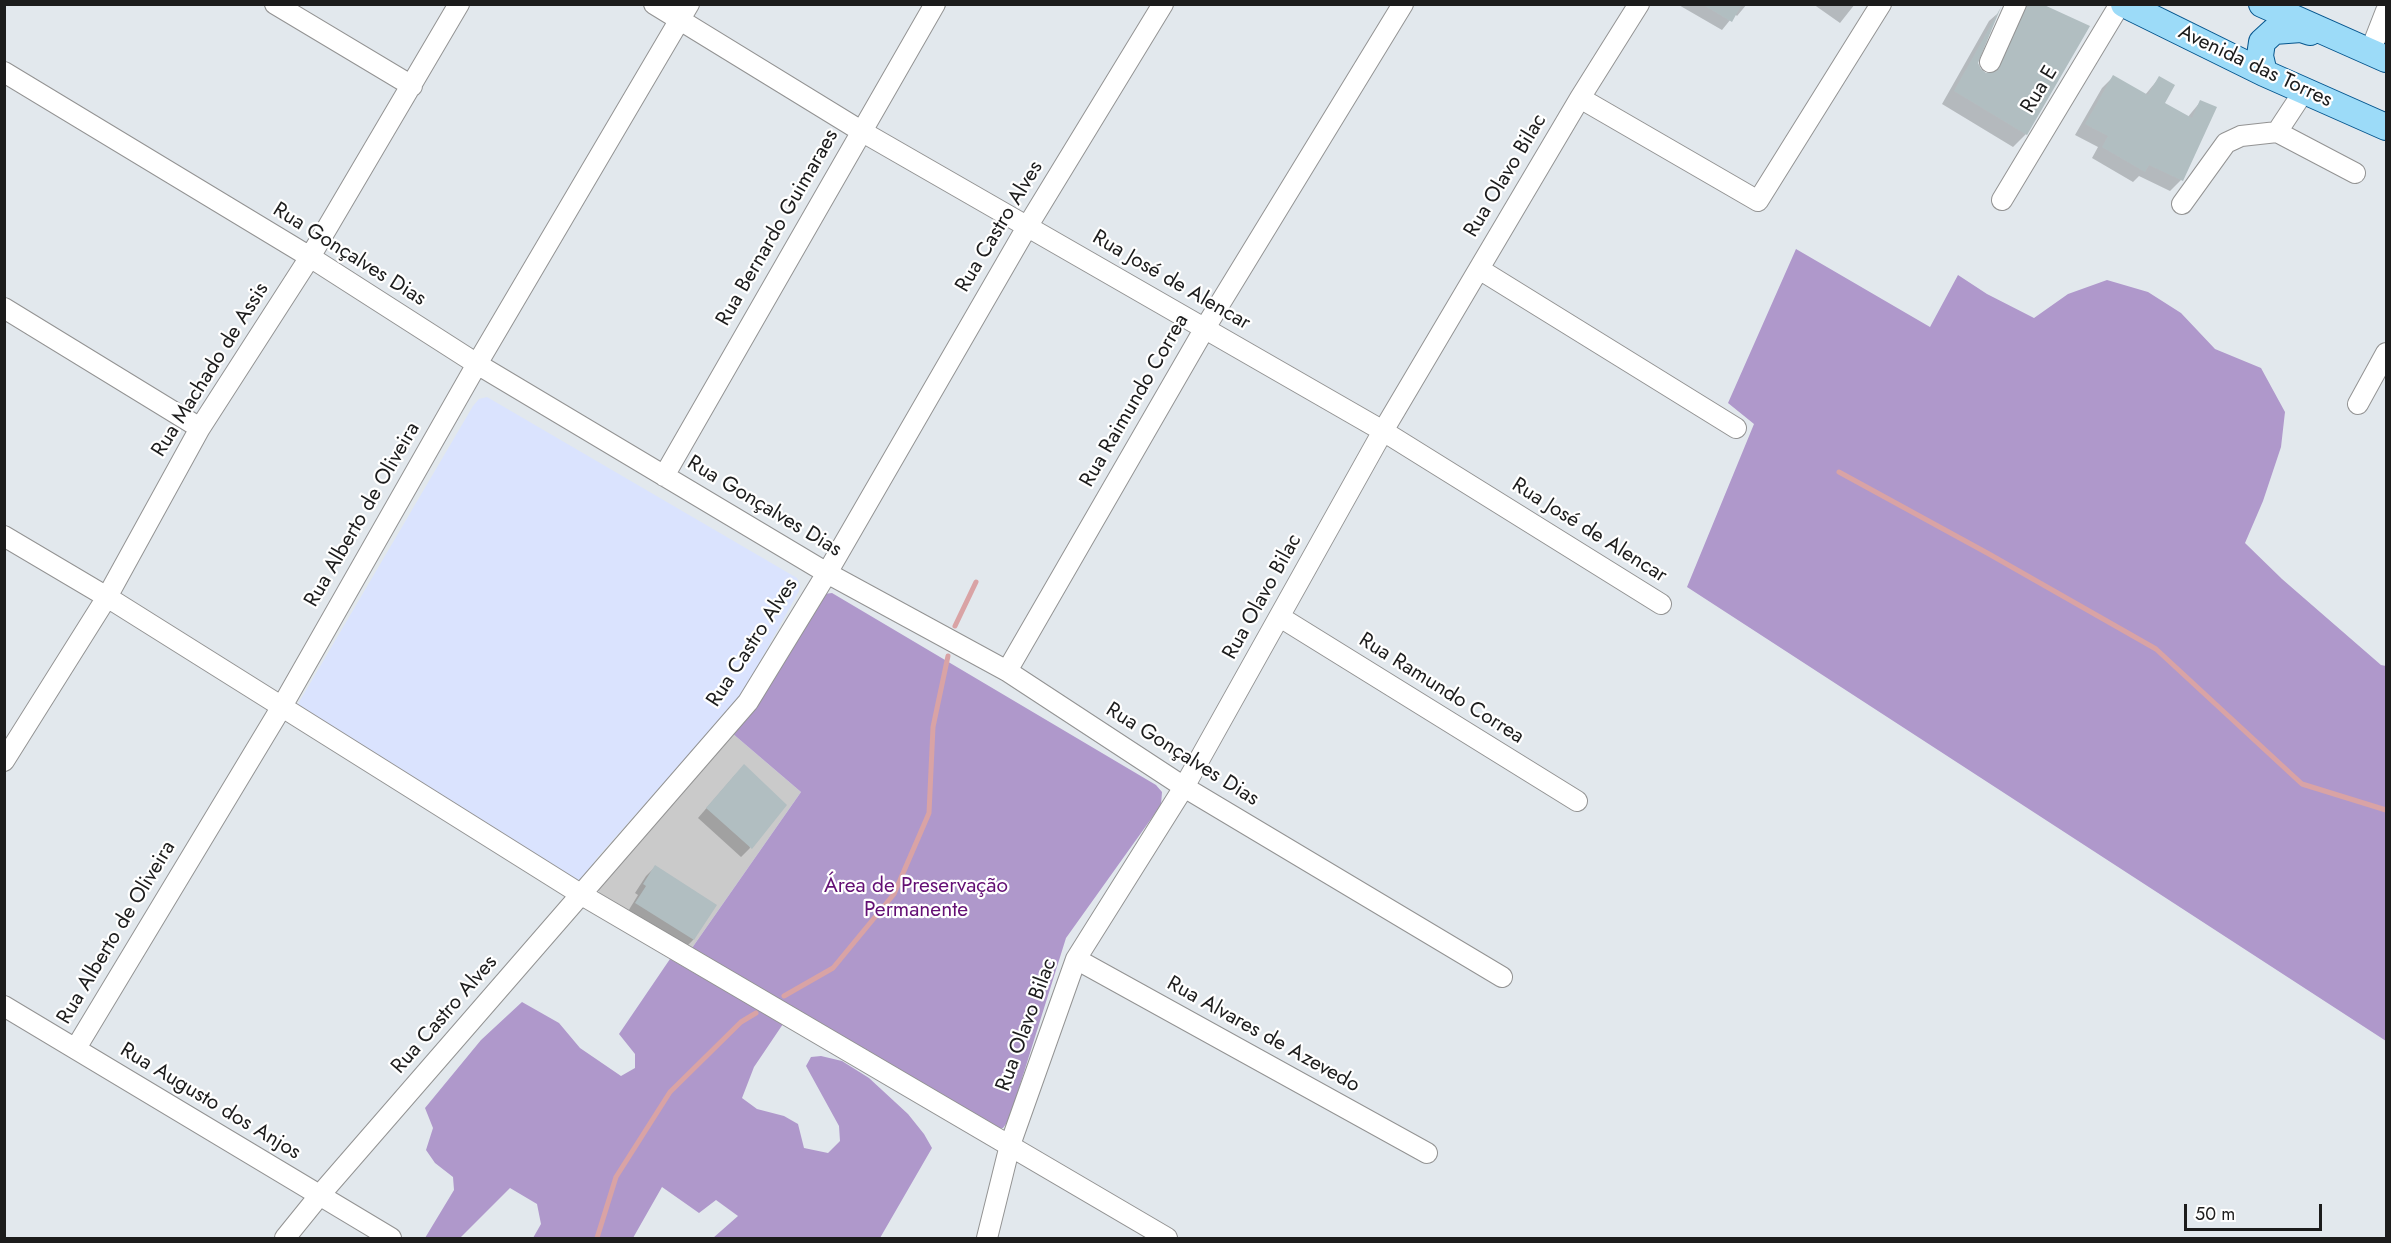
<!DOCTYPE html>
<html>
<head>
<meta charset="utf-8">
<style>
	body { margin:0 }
	#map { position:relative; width:2391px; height:1243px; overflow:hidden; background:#e2e8ed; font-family:Jost,sans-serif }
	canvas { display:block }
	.frame { position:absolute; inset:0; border:6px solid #1c1c1c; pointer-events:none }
	.scale { position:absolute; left:2184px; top:1204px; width:138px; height:27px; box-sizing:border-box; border:3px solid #1c1c1c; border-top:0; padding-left:8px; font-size:18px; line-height:21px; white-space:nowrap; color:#1c1c1c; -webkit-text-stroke:4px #fff; paint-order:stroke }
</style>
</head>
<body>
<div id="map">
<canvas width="2391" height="1243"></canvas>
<div class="frame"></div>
<div class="scale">50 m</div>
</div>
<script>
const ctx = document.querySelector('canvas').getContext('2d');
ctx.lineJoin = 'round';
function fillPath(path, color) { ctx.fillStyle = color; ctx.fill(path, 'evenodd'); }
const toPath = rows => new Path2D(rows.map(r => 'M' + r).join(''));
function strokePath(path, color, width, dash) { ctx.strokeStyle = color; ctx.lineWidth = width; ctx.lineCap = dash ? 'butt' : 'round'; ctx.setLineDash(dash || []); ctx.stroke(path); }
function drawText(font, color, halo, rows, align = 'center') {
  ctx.font = font + ' Jost,sans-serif'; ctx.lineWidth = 4.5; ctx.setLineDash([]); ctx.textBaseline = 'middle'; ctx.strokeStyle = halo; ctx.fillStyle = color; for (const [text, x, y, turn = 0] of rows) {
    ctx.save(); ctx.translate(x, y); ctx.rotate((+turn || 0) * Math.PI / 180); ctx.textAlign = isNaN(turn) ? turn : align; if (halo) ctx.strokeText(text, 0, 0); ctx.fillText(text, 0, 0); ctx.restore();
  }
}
fillPath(toPath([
	[487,397,797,578,800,585,799,591,741,696,596,859,585,880,579,881,569,877,295,709,473,406,479,399]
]), '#dae3fe');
fillPath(toPath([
	[732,733,801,792,692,948,599,893,599,888]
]), '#cacaca');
fillPath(toPath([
	[1796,249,1930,327,1958,275,1987,294,2034,318,2068,294,2107,280,2148,292,2181,313,2215,349,2261,368,2285,412,2281,447,2263,501,2245,543,2282,579,2381,665,2386,666,2386,1041,1687,587,1754,424,1728,403],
	[832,593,1156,785,1162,792,1161,805,1066,938,1009,1120,1003,1128,996,1129,692,948,801,792,732,733,824,594],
	[670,959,783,1024,754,1067,742,1098,757,1109,784,1116,798,1124,804,1148,828,1153,840,1141,839,1126,806,1066,811,1057,821,1056,842,1061,869,1078,908,1114,924,1134,932,1148,880,1238,713,1238,738,1216,716,1200,699,1213,662,1187,633,1238,533,1238,541,1224,537,1204,510,1188,460,1238,425,1238,454,1190,453,1177,435,1163,426,1150,433,1128,425,1108,481,1040,522,1002,559,1023,580,1048,621,1076,635,1068,635,1054,619,1034]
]), '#af98cb');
fillPath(toPath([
	[1677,4,1747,4,1737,16,1735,14,1722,30],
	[1813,4,1855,4,1840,23],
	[2020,4,2039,4,2026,134,2013,147,1942,104,1989,21,1997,14,1976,63,1979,70,1985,75,1992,74,2015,22],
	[2113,77,2145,95,2159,78,2163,103,2187,118,2201,101,2181,180,2170,191,2139,176,2133,182,2092,158,2098,147,2075,135,2102,88],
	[735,775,750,848,741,857,698,818],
	[655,867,715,905,693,940,684,949,627,913,638,895,635,893,646,876]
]), '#0003');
strokePath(toPath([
	[1839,472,1989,554,2156,649,2302,784,2386,810],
	[955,626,976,582],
	[784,996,833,968,894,894,929,813,933,727,948,656],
	[597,1238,616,1177,670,1092,741,1022,756,1013]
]), '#d9a3a5', 5);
fillPath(toPath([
	[1702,4,1742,4,1732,22],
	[2028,4,2042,4,2090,26,2027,135,1954,91,2001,7,1978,63,1981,69,1986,73,1997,71],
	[2113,75,2148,95,2159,76,2175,85,2165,103,2192,118,2200,100,2217,107,2183,181,2149,165,2145,172,2102,147,2108,136,2085,124],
	[744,764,787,805,752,849,706,808],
	[655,865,717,905,694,940,635,903,646,886,643,884]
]), '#b1bec1');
const minor = toPath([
	[275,4,412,86],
	[654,4,861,131,1383,431,1661,604],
	[2370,52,2386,11],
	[1990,62,2016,4],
	[4,72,310,257,477,364,827,573,1007,671,1184,787,1502,977],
	[1580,98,1758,201,1881,4],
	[2277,132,2304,91],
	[2002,200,2120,4],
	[2182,204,2226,143,2241,136,2277,132,2355,173],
	[1479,269,1736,428],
	[4,308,200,428],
	[2358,404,2386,353],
	[664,476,935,4],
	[4,536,107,597,582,895,1167,1238],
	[1280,617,1577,801],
	[1007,671,1205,328,1403,4],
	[4,761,107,597,200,428,310,257,459,4],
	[1076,959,1427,1153],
	[4,1006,391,1238],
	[76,1048,281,708,477,364,689,4],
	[285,1238,319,1196,748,702,827,573,1027,227,1163,4],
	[987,1238,1010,1145,1076,959,1184,787,1383,431,1580,98,1639,4]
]);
const major = toPath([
	[2124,4,2264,73,2386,127],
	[2262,4,2386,59],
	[2264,73,2260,56,2262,42,2274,31,2301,29,2310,32]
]);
strokePath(minor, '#939393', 22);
strokePath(major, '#06568e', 28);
strokePath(minor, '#fff', 20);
strokePath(major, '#9cdbf8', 26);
drawText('21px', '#1c1c1c', '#fff', [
	["Avenida das Torres",2255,67,25],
	["Rua E",2040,90,-59],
	["Rua Olavo Bilac",1506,176,-59],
	["Rua Castro Alves",1000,227,-59],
	["Rua Bernardo Guimaraes",778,228,-60],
	["Rua Gonçalves Dias",349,255,32],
	["Rua José de Alencar",1171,281,30],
	["Rua Machado de Assis",211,370,-58],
	["Rua Raimundo Correa",1135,401,-60],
	["Rua Gonçalves Dias",764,507,31],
	["Rua Alberto de Oliveira",363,515,-60],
	["Rua José de Alencar",1589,531,32],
	["Rua Olavo Bilac",1263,597,-61],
	["Rua Castro Alves",753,643,-57],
	["Rua Ramundo Correa",1441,689,32],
	["Rua Gonçalves Dias",1182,755,32],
	["Rua Alberto de Oliveira",117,933,-59],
	["Rua Castro Alves",445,1015,-49],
	["Rua Olavo Bilac",1027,1025,-70],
	["Rua Alvares de Azevedo",1263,1035,29],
	["Rua Augusto dos Anjos",210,1102,31]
]);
drawText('21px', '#630f74', '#fff', [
	["Área de Preservação",916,887],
	["Permanente",916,911]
]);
</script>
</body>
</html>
